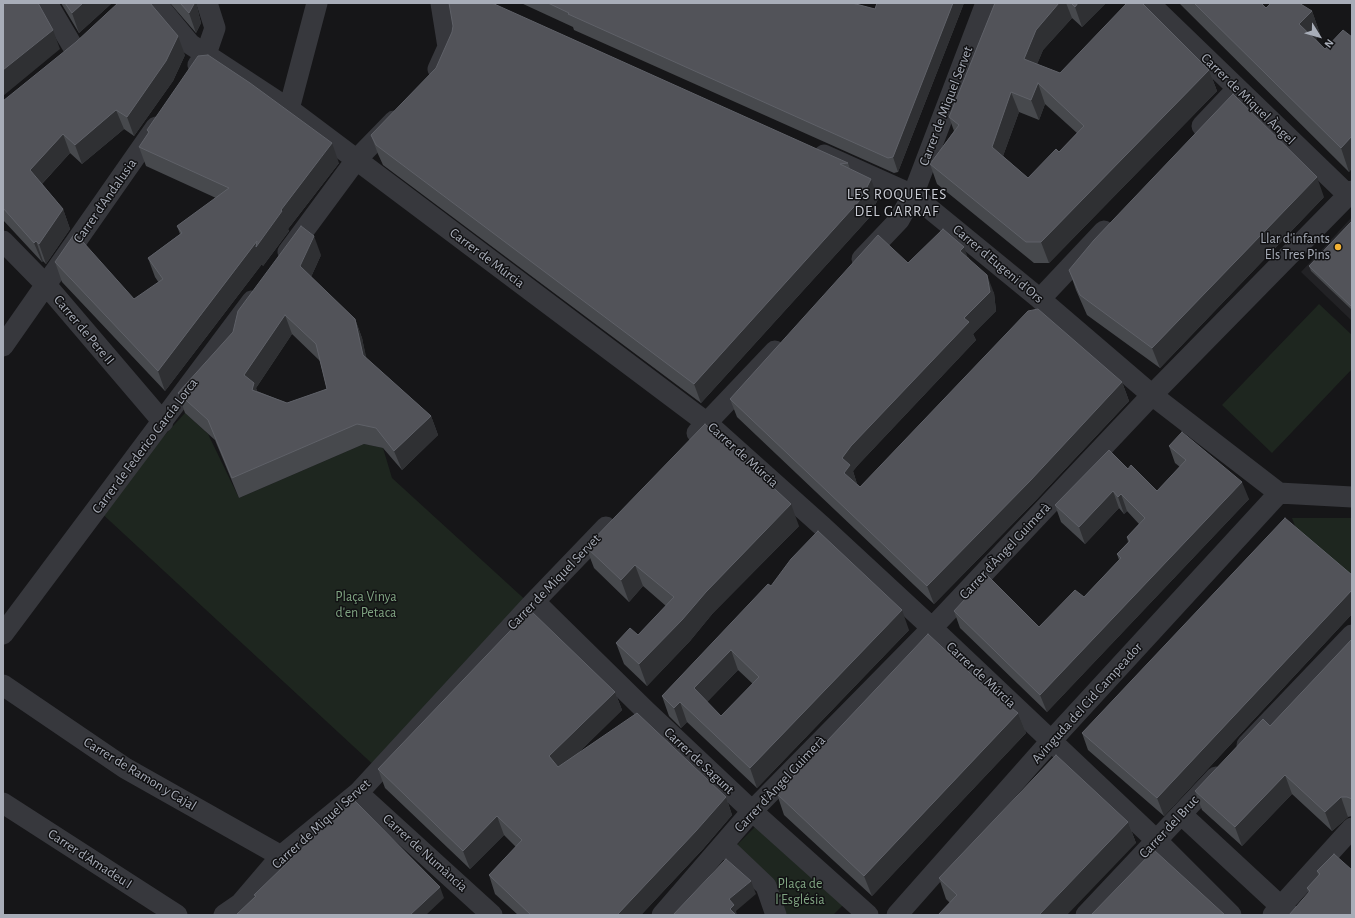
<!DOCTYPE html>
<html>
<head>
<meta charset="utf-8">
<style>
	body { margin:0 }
	#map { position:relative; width:1355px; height:918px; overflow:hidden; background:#161618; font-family:"Alegreya Sans",sans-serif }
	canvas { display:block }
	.frame { position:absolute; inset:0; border:4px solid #a8adb8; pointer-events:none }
	.north { position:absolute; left:1299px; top:16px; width:40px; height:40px; -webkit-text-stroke:3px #111113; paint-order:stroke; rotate:127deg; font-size:11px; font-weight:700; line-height:16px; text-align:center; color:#a8adb8 }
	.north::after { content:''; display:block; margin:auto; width:14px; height:18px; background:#a8adb8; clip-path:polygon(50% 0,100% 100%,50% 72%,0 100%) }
</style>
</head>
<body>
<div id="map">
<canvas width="1355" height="918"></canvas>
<div class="frame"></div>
<div class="north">N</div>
</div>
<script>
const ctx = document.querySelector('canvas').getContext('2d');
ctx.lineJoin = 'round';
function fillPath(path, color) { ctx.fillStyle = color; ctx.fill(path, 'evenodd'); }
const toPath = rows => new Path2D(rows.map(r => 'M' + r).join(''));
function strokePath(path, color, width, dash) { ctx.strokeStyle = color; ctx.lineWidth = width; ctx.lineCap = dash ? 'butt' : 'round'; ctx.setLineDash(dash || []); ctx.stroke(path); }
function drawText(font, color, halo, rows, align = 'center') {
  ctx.font = font + ' "Alegreya Sans",sans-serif'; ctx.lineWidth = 3; ctx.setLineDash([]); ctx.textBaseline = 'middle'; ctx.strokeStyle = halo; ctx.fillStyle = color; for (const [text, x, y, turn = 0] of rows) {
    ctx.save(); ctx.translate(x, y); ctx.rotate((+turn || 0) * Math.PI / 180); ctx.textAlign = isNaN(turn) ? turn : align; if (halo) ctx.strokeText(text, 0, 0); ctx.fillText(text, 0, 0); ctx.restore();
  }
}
fillPath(toPath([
	[1352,217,1352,321,1301,272]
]), '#222225');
fillPath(toPath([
	[1319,304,1352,335,1352,369,1272,453,1222,405],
	[185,413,208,434,239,498,364,444,383,448,392,478,531,605,379,770,97,509],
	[1292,518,1352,518,1352,583,1295,526],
	[757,825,844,904,833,915,785,915,736,846]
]), '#1e261f');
strokePath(toPath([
	[47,3,76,52],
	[156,3,190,44,289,109,707,423,822,526,932,628,1156,840,1231,915],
	[1149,3,1348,195],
	[198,65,206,54,215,28,207,3],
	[438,69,448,47,441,3],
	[289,109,317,3],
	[1202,126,1237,89],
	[824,155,913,195,1040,299,1152,395,1279,493],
	[3,241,47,286,163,422],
	[288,252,356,160,394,121],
	[862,259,899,220,913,195,986,3],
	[1040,299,1104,231],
	[3,346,156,127],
	[697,433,775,351],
	[1279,493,1352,497],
	[535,602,645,710,752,811,868,915],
	[3,634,252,301],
	[3,685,125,768,281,856],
	[1247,745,1352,635],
	[358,793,492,915],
	[3,803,177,915],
	[1181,814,1290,915],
	[724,846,766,886,776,915],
	[224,915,240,904,281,856,358,793,531,605,606,527],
	[662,915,752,811,932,628,1152,395,1352,191],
	[897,915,1051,741,1279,493],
	[1086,915,1216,777],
	[1273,915,1352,828]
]), '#37383d', 21);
fillPath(toPath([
	[61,3,112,3,79,33],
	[170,3,196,3,201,23,196,33],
	[521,3,852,3,875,9,877,3,964,3,898,172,894,173,574,30,573,27],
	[995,3,1106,3,1082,27,1072,18,1043,50,1037,64,1060,73,1209,70,1217,91,1049,263,1034,263,937,184,930,164,954,131,949,117],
	[1045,104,1077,133,1059,152,1028,178,1003,156,1019,112,1039,120],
	[1179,3,1261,3,1266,8,1312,11,1320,34,1316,39,1325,49,1352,37,1352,168,1349,172],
	[185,55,173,81,134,136,124,129,82,164,70,153,42,184,63,209,70,229,46,264,43,261,42,262,3,220,3,101],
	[147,130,339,163,288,229,289,231,263,266,262,264,165,391,62,282,55,262,134,299,159,283,155,277,148,258,180,234,177,226,216,198,146,166,139,147,148,133],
	[371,135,848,163,850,169,878,199,869,218,701,403,383,165,378,154],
	[1324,197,1160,368,1087,315,1076,290,1069,270],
	[1352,221,1352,310,1311,271,1309,266],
	[321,255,311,277,355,319,362,338,366,358,431,416,438,435,402,470,383,448,364,444,239,498,215,440,185,413,178,393],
	[292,334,320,361,327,389,287,403,257,391,256,388],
	[968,257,994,293,996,311,973,334,976,340,858,465,853,471,857,484,860,487,1122,382,1129,401,1037,499,934,604,737,417,730,399,908,263],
	[1169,446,1249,499,1047,712,960,628,954,611,1039,627,1084,597,1119,560,1117,554,1128,542,1127,537,1139,524,1127,511,1124,514,1119,508,1085,544,1061,522,1055,505,1128,469,1157,491,1180,467,1175,463],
	[799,526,713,613,690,641,647,686,624,664,616,643,638,635,666,606,643,586,629,602,594,568,586,547],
	[1352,575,1352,614,1164,816,1088,750,1082,733],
	[771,586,909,630,757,788,687,722,681,728,669,716,662,696],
	[738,670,753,684,721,716,707,702],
	[1352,639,1352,816,1348,817,1332,831,1292,794,1242,846,1202,810,1195,791,1270,726],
	[982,684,1018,713,1026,733,872,896,784,815,777,794],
	[615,692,622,710,578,753,726,797,732,815,703,849,641,915,518,915,495,894,489,875,516,847,504,835,470,869,385,788,378,769],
	[1128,822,1136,843,950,903,946,899,939,878],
	[1352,870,1308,892,1307,888,1318,875,1317,871]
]), '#47494d');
fillPath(toPath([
	[83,3,112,3,79,33,72,13],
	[194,3,196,3,201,23,196,33,189,13],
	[953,3,964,3,898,172,893,157],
	[1059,3,1066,3,1072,18,1043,50,1031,79,1024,59,1036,30],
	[1078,3,1106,3,1082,27,1075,7],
	[1312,11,1320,34,1308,47,1299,24],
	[53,30,60,49,3,96,3,70],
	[178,36,185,55,173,81,134,136,127,117],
	[1209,70,1217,91,1049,263,1041,242],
	[1038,83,1045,104,1039,120,1031,100],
	[1011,92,1019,112,999,167,992,147],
	[116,110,124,129,82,164,75,145],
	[63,134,70,153,37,189,30,170],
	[1352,136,1352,168,1349,172,1341,148],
	[332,143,339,163,288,229,289,231,263,266,262,264,165,391,158,371],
	[1317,177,1324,197,1160,368,1152,348],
	[871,179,878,199,869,218,701,403,694,384],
	[63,209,70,229,46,264,39,244],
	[314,236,321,255,307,286,300,266],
	[36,241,43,261,42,262,34,243],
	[964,247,971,266,960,251],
	[987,275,994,293,996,311,973,334,976,340,858,465,853,471,857,484,851,492,844,473,842,458,851,446,964,318],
	[285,315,292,334,256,388,261,402,244,375],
	[355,319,362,338,370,374,363,355],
	[1122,382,1129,401,1037,499,934,604,927,586],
	[431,416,438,435,402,470,394,451],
	[1242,482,1249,499,1047,712,1040,695],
	[1113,491,1119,508,1085,544,1079,527],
	[1121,494,1127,511,1124,514,1118,497],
	[791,504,799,526,713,613,690,641,647,686,639,664,706,592],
	[635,565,643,586,629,602,621,580],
	[1352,590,1352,614,1164,816,1157,798],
	[902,610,909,630,757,788,750,768],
	[731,650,738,670,701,708,694,688],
	[615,692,622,710,556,775,549,756],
	[680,702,687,722,681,728,674,708],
	[1018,713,1026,733,872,896,864,876],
	[1285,775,1292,794,1242,846,1235,827],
	[726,797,732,815,703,849,641,915,617,915],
	[1341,797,1348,817,1332,831,1325,812],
	[497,816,504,835,470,869,463,851],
	[1128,822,1136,843,1067,915,1039,915],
	[751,881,756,894,736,911,737,915,733,915,730,909,729,899],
	[440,887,444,898,426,915,410,915]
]), '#2f3033');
const building = toPath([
	[3,3,38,3,53,30,3,70,3,3],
	[65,3,83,3,72,13,65,3],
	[118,3,150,3,178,36,166,61,127,117,116,110,75,145,63,134,30,170,63,209,39,244,36,241,34,243,3,208,3,101,76,42,118,3],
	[180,3,194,3,194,4,189,13,180,3],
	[449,3,492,3,848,163,840,164,871,179,861,199,694,384,376,145,371,135,436,68,452,32,453,26,449,3],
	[548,3,852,3,875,9,877,3,953,3,893,157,888,158,568,14,569,13,548,3],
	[995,3,1059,3,1036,30,1024,59,1060,73,1127,3,1142,3,1209,70,1041,242,1026,242,930,164,959,125,949,117,995,3],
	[1038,83,1084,126,1059,152,1056,149,1028,178,992,147,1011,92,1031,100,1038,83],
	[1071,3,1078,3,1075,7,1071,3],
	[1194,3,1261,3,1266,8,1271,3,1299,3,1312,11,1299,24,1325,49,1343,30,1352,37,1352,136,1341,148,1194,3],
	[208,55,250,83,332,143,281,210,282,211,256,247,257,241,158,371,55,262,75,233,134,299,163,279,148,258,182,233,177,226,229,188,139,147,149,132,147,130,198,56,208,55],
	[1233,94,1317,177,1152,348,1080,295,1069,270,1094,240,1233,94],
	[1352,221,1352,307,1309,266,1352,221],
	[301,226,314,236,300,266,355,319,363,355,431,416,394,451,376,428,357,424,232,478,208,420,178,393,233,332,238,311,301,226],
	[285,315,316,344,327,389,287,403,252,390,254,383,244,375,285,315],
	[943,229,964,247,960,251,987,275,990,292,964,318,969,322,851,446,842,458,850,465,844,473,860,487,1028,311,1038,309,1122,382,1030,481,927,586,730,399,878,235,908,263,943,229],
	[705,424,791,504,706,592,682,620,639,664,616,643,630,628,638,635,674,597,635,565,621,580,586,547,705,424],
	[1182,432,1242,482,1040,695,954,611,987,575,1039,627,1075,590,1084,597,1121,558,1117,554,1130,541,1127,537,1145,518,1121,494,1118,497,1113,491,1079,527,1055,505,1109,450,1128,469,1131,465,1157,491,1186,460,1169,446,1182,432],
	[1285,518,1352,575,1352,590,1157,798,1082,733,1285,518],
	[818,531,902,610,750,768,680,702,674,708,662,696,768,584,771,586,791,559,818,531],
	[731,650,759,677,721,716,694,688,731,650],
	[530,610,615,692,549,756,558,767,637,713,726,797,696,831,617,915,531,915,489,875,522,840,497,816,463,851,378,769,530,610],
	[928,634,982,684,1018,713,864,876,777,794,928,634],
	[1352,639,1352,799,1347,797,1341,797,1325,812,1285,775,1235,827,1195,791,1263,719,1270,726,1352,639],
	[1056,755,1128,822,1039,915,938,915,957,895,939,878,1056,755],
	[353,799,440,887,410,915,236,915,256,896,254,895,353,799],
	[1154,850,1225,915,1091,915,1154,850],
	[1334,854,1352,870,1352,915,1289,915,1310,891,1307,888,1320,874,1317,871,1334,854],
	[726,859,751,881,729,899,734,905,730,909,736,915,673,915,726,859]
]);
fillPath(building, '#525359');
strokePath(building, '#5f6168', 1);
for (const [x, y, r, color] of [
	[1338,247,4,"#f2b134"]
]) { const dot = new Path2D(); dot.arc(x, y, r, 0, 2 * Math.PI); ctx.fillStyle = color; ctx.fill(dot); strokePath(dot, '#111113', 1.5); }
drawText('14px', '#a8adb8', '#111113', [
	["Carrer de Miquel Àngel",1248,99,44],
	["Carrer de Miquel Servet",946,106,-69],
	["Carrer d'Andalusia",105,201,-55],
	["Carrer de Múrcia",487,258,37],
	["Carrer d'Eugeni d'Ors",998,264,40],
	["Carrer de Pere II",84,330,50],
	["Carrer de Federico García Lorca",145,446,-53],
	["Carrer de Múrcia",743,455,42],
	["Carrer d'Àngel Guimerà",1005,551,-47],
	["Carrer de Miquel Servet",554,582,-46],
	["Carrer de Múrcia",981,675,43],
	["Avinguda del Cid Campeador",1087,703,-48],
	["Carrer de Sagunt",699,761,43],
	["Carrer de Ramon y Cajal",140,774,31],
	["Carrer d'Àngel Guimerà",780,784,-47],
	["Carrer de Miquel Servet",321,824,-42],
	["Carrer del Bruc",1169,827,-47],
	["Carrer de Numància",425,853,42],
	["Carrer d'Amadeu I",90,859,33]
]);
drawText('14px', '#a8adb8', '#111113', [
	["Llar d'infants",1330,239],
	["Els Tres Pins",1330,255]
], 'right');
drawText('14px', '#7fa381', '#111113', [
	["Plaça Vinya",366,597],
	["d'en Petaca",366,613],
	["Plaça de",800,884],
	["l'Església",800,900]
]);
ctx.letterSpacing = '1px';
drawText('15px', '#c9ccd4', '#111113', [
	["LES ROQUETES",897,194],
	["DEL GARRAF",897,211]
]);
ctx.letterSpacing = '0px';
</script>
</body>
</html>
